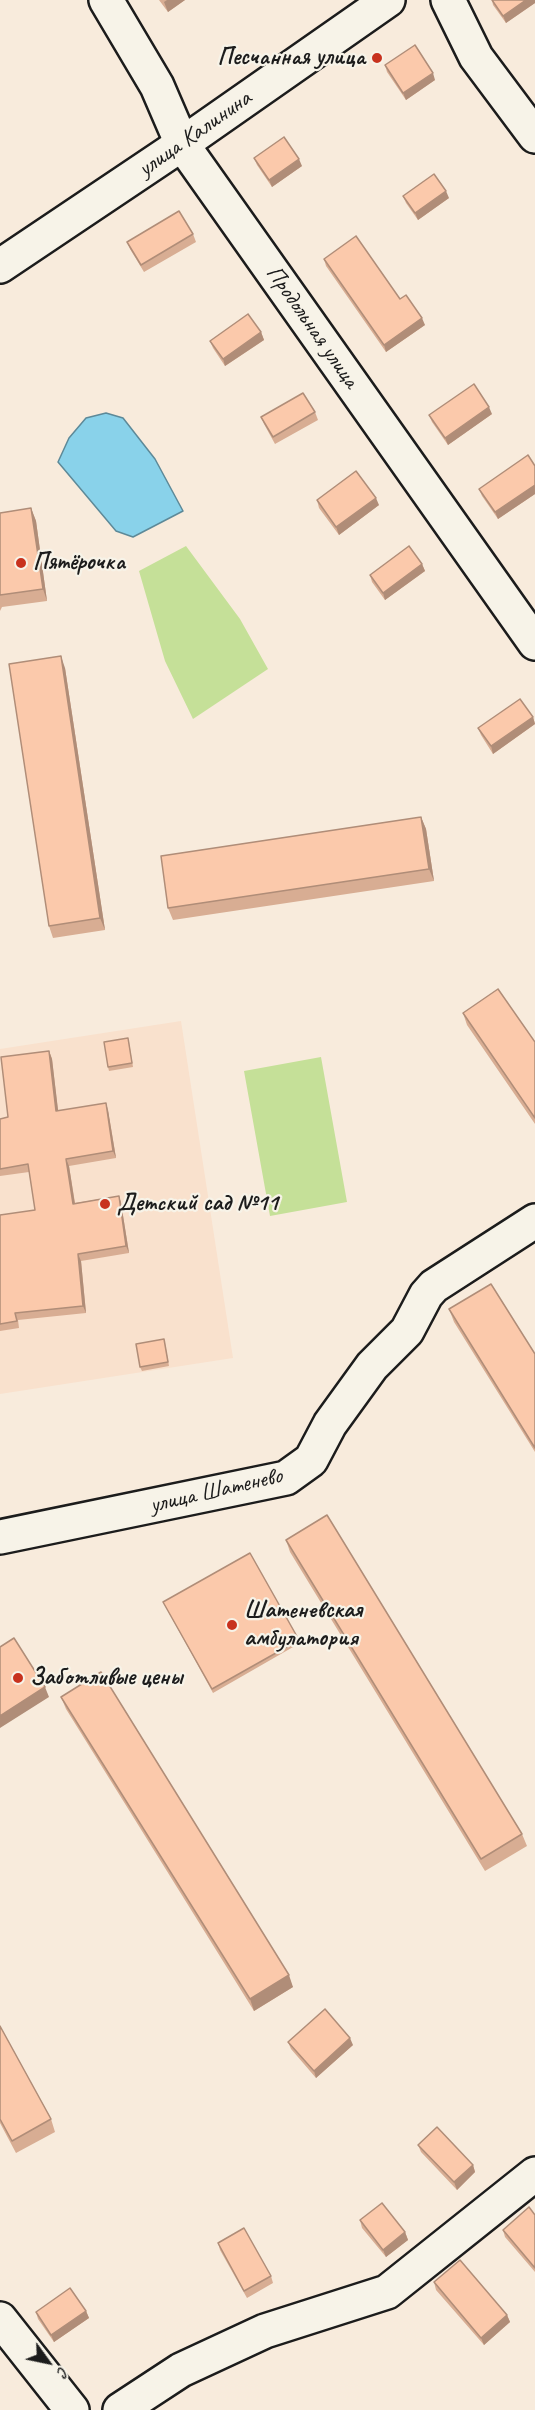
<!DOCTYPE html>
<html>
<head>
<meta charset="utf-8">
<style>
	body { margin:0 }
	#map { position:relative; width:535px; height:2410px; overflow:hidden; background:#f8ebdc; font-family:Caveat,sans-serif }
	canvas { display:block }
	.north { position:absolute; left:18px; top:2332px; width:60px; height:60px; -webkit-text-stroke:4px #f7f3e8; paint-order:stroke; rotate:123deg; font-size:16px; font-weight:700; line-height:24px; text-align:center; color:#1c1c1c }
	.north::after { content:''; display:block; margin:auto; width:21px; height:27px; background:#1c1c1c; clip-path:polygon(50% 0,100% 100%,50% 72%,0 100%) }
</style>
</head>
<body>
<div id="map">
<canvas width="535" height="2410"></canvas>
<div class="north">С</div>
</div>
<script>
const ctx = document.querySelector('canvas').getContext('2d');
ctx.lineJoin = 'round';
function fillPath(path, color) { ctx.fillStyle = color; ctx.fill(path, 'evenodd'); }
const toPath = rows => new Path2D(rows.map(r => 'M' + r).join(''));
function strokePath(path, color, width, dash) { ctx.strokeStyle = color; ctx.lineWidth = width; ctx.lineCap = dash ? 'butt' : 'round'; ctx.setLineDash(dash || []); ctx.stroke(path); }
function drawText(font, color, halo, rows, align = 'center') {
  ctx.font = font + ' Caveat,sans-serif'; ctx.lineWidth = 4.5; ctx.setLineDash([]); ctx.textBaseline = 'middle'; ctx.strokeStyle = halo; ctx.fillStyle = color; for (const [text, x, y, turn = 0] of rows) {
    ctx.save(); ctx.translate(x, y); ctx.rotate((+turn || 0) * Math.PI / 180); ctx.textAlign = isNaN(turn) ? turn : align; if (halo) ctx.strokeText(text, 0, 0); ctx.fillText(text, 0, 0); ctx.restore();
  }
}
fillPath(toPath([
	[181,1021,233,1358,0,1394,0,1049]
]), '#f9e1cd');
fillPath(toPath([
	[186,546,240,619,268,669,193,719,165,661,139,571],
	[321,1057,347,1202,270,1216,244,1071]
]), '#c5e098');
const water = toPath([
	[106,413,123,418,155,459,183,511,133,537,116,531,58,462,69,438,86,418,106,413]
]);
fillPath(water, '#89d2ea');
strokePath(water, '#5d8998', 1.5);
const minor = toPath([
	[106,0,157,86,182,144,535,643],
	[448,0,476,57,535,136],
	[0,1537,286,1478,311,1460,330,1424,372,1366,407,1331,426,1295,434,1286,535,1221],
	[0,2319,72,2410],
	[120,2410,181,2370,265,2331,387,2292,535,2174]
]);
const major = toPath([
	[0,266,182,144,388,0]
]);
strokePath(minor, '#1c1c1c', 38);
strokePath(major, '#1c1c1c', 38);
strokePath(minor, '#f7f3e8', 33);
strokePath(major, '#f7f3e8', 33);
fillPath(toPath([
	[159,0,185,0,168,12],
	[492,0,535,0,535,3,506,23,493,5],
	[385,65,435,80,406,100,387,72],
	[254,158,302,166,272,187,257,165],
	[403,196,449,198,418,220,406,203],
	[193,234,196,242,144,272,130,249,127,242],
	[324,259,425,325,386,352,326,266],
	[261,332,264,340,225,366,213,348,210,341],
	[315,412,318,420,275,444,264,424,261,417],
	[492,414,448,445,432,422,429,415],
	[535,466,535,494,498,519,482,496,479,489],
	[317,500,379,505,339,535,319,508],
	[31,508,36,521,47,601,2,607,0,611,0,513],
	[422,564,425,571,385,600,372,582,370,575],
	[65,668,105,930,53,938,49,926],
	[533,717,535,724,493,754,481,735,478,728],
	[421,817,426,829,434,881,173,920,168,908],
	[463,1013,535,1042,535,1124,467,1025],
	[129,1042,133,1067,109,1071,108,1067],
	[49,1051,52,1059,58,1111,108,1110,116,1158,69,1166,75,1203,119,1196,121,1203,129,1253,81,1261,86,1313,18,1320,19,1328,0,1331,0,1291,35,1210,29,1172,0,1176,0,1119,8,1117],
	[449,1309,535,1354,535,1452,454,1322],
	[165,1343,169,1366,142,1371,140,1367],
	[286,1540,522,1834,527,1846,485,1871,290,1552],
	[163,1602,299,1640,300,1643,213,1693],
	[61,1697,293,1987,254,2011,66,1709],
	[0,2026,51,2119,55,2132,16,2153,0,2123],
	[288,2042,353,2045,316,2078,291,2049],
	[418,2145,473,2165,475,2172,457,2190,421,2152],
	[535,2215,535,2272,505,2237,503,2230],
	[360,2220,405,2232,408,2240,386,2257,362,2228],
	[218,2243,271,2276,273,2283,247,2298,220,2250],
	[434,2282,507,2315,510,2322,484,2345,436,2290],
	[86,2311,89,2318,54,2342,38,2319,36,2312]
]), '#d8ad93');
fillPath(toPath([
	[167,0,185,0,168,12,164,2],
	[526,0,535,0,535,3,506,23,503,16],
	[433,73,435,80,406,100,403,93],
	[299,159,302,166,272,187,269,180],
	[446,191,449,198,418,220,415,213],
	[422,318,425,325,386,352,384,345],
	[261,332,264,340,225,366,223,359],
	[489,407,492,414,448,445,445,438],
	[535,485,535,494,498,519,495,512],
	[376,498,379,505,339,535,336,527],
	[31,508,36,521,47,601,43,589],
	[422,564,425,571,385,600,383,593],
	[61,656,65,668,105,930,100,918],
	[533,717,535,724,493,754,491,746],
	[421,817,426,829,434,881,429,869],
	[49,1051,52,1059,59,1118,56,1111],
	[106,1103,108,1110,116,1158,113,1151],
	[66,1159,69,1166,76,1211,73,1204],
	[119,1196,121,1203,129,1253,126,1246],
	[78,1254,81,1261,86,1313,83,1306],
	[45,1687,49,1697,0,1728,0,1716],
	[289,1975,293,1987,254,2011,250,1999],
	[350,2038,353,2045,316,2078,314,2071],
	[473,2165,475,2172,457,2190,454,2182],
	[405,2232,408,2240,386,2257,383,2250],
	[86,2311,89,2318,54,2342,51,2335],
	[507,2315,510,2322,484,2345,481,2338]
]), '#b08d78');
const building = toPath([
	[492,0,526,0,503,16,492,0],
	[415,45,433,73,403,93,385,65,415,45],
	[284,137,299,159,269,180,254,158,284,137],
	[434,174,446,191,415,213,403,196,434,174],
	[179,211,193,234,141,265,127,242,179,211],
	[356,236,400,299,406,295,422,318,384,345,324,259,356,236],
	[248,314,261,332,223,359,210,341,248,314],
	[474,384,489,407,445,438,429,415,474,384],
	[303,393,315,412,273,437,261,417,303,393],
	[528,455,535,466,535,485,495,512,479,489,528,455],
	[356,471,376,498,336,527,317,500,356,471],
	[31,508,43,589,0,595,0,513,31,508],
	[409,546,422,564,383,593,370,575,409,546],
	[61,656,100,918,49,926,9,664,61,656],
	[520,699,533,717,491,746,478,728,520,699],
	[421,817,429,869,168,908,161,856,421,817],
	[498,989,535,1042,535,1118,463,1013,498,989],
	[128,1038,132,1063,108,1067,104,1042,128,1038],
	[49,1051,56,1111,106,1103,113,1151,66,1159,73,1204,119,1196,126,1246,78,1254,83,1306,15,1313,17,1321,0,1324,0,1215,35,1210,28,1164,0,1169,0,1119,8,1117,1,1057,49,1051],
	[491,1284,535,1354,535,1448,449,1309,491,1284],
	[164,1339,168,1362,140,1367,136,1344,164,1339],
	[327,1515,522,1834,481,1859,286,1540,327,1515],
	[250,1553,299,1640,212,1689,163,1602,250,1553],
	[14,1638,45,1687,0,1716,0,1647,14,1638],
	[101,1672,289,1975,250,1999,61,1697,101,1672],
	[325,2009,350,2038,314,2071,288,2042,325,2009],
	[0,2026,51,2119,12,2141,0,2119,0,2026],
	[437,2127,473,2165,454,2182,418,2145,437,2127],
	[382,2203,405,2232,383,2250,360,2220,382,2203],
	[529,2207,535,2215,535,2268,503,2230,529,2207],
	[244,2228,271,2276,244,2291,218,2243,244,2228],
	[460,2260,507,2315,481,2338,434,2282,460,2260],
	[70,2288,86,2311,51,2335,36,2312,70,2288]
]);
fillPath(building, '#fbc9ab');
strokePath(building, '#b08d78', 1.5);
for (const [x, y, r, color] of [
	[377,58,6,"#c8321e"],
	[21,563,6,"#c8321e"],
	[105,1204,6,"#c8321e"],
	[232,1625,6,"#c8321e"],
	[18,1678,6,"#c8321e"]
]) { const dot = new Path2D(); dot.arc(x, y, r, 0, 2 * Math.PI); ctx.fillStyle = color; ctx.fill(dot); strokePath(dot, '#f7f3e8', 2); }
drawText('bold 24px', '#1c1c1c', '#f7f3e8', [
	["Песчанная улица",365,58,"right"],
	["Пятёрочка",33,563],
	["Детский сад №11",117,1204],
	["Шатеневская",244,1611],
	["амбулатория",244,1639],
	["Заботливые цены",30,1678]
], 'left');
drawText('24px', '#1c1c1c', '#f7f3e8', [
	["улица Калинина",195,134,-35],
	["Продольная улица",312,327,55],
	["улица Шатенево",216,1491,-13]
]);
</script>
</body>
</html>
